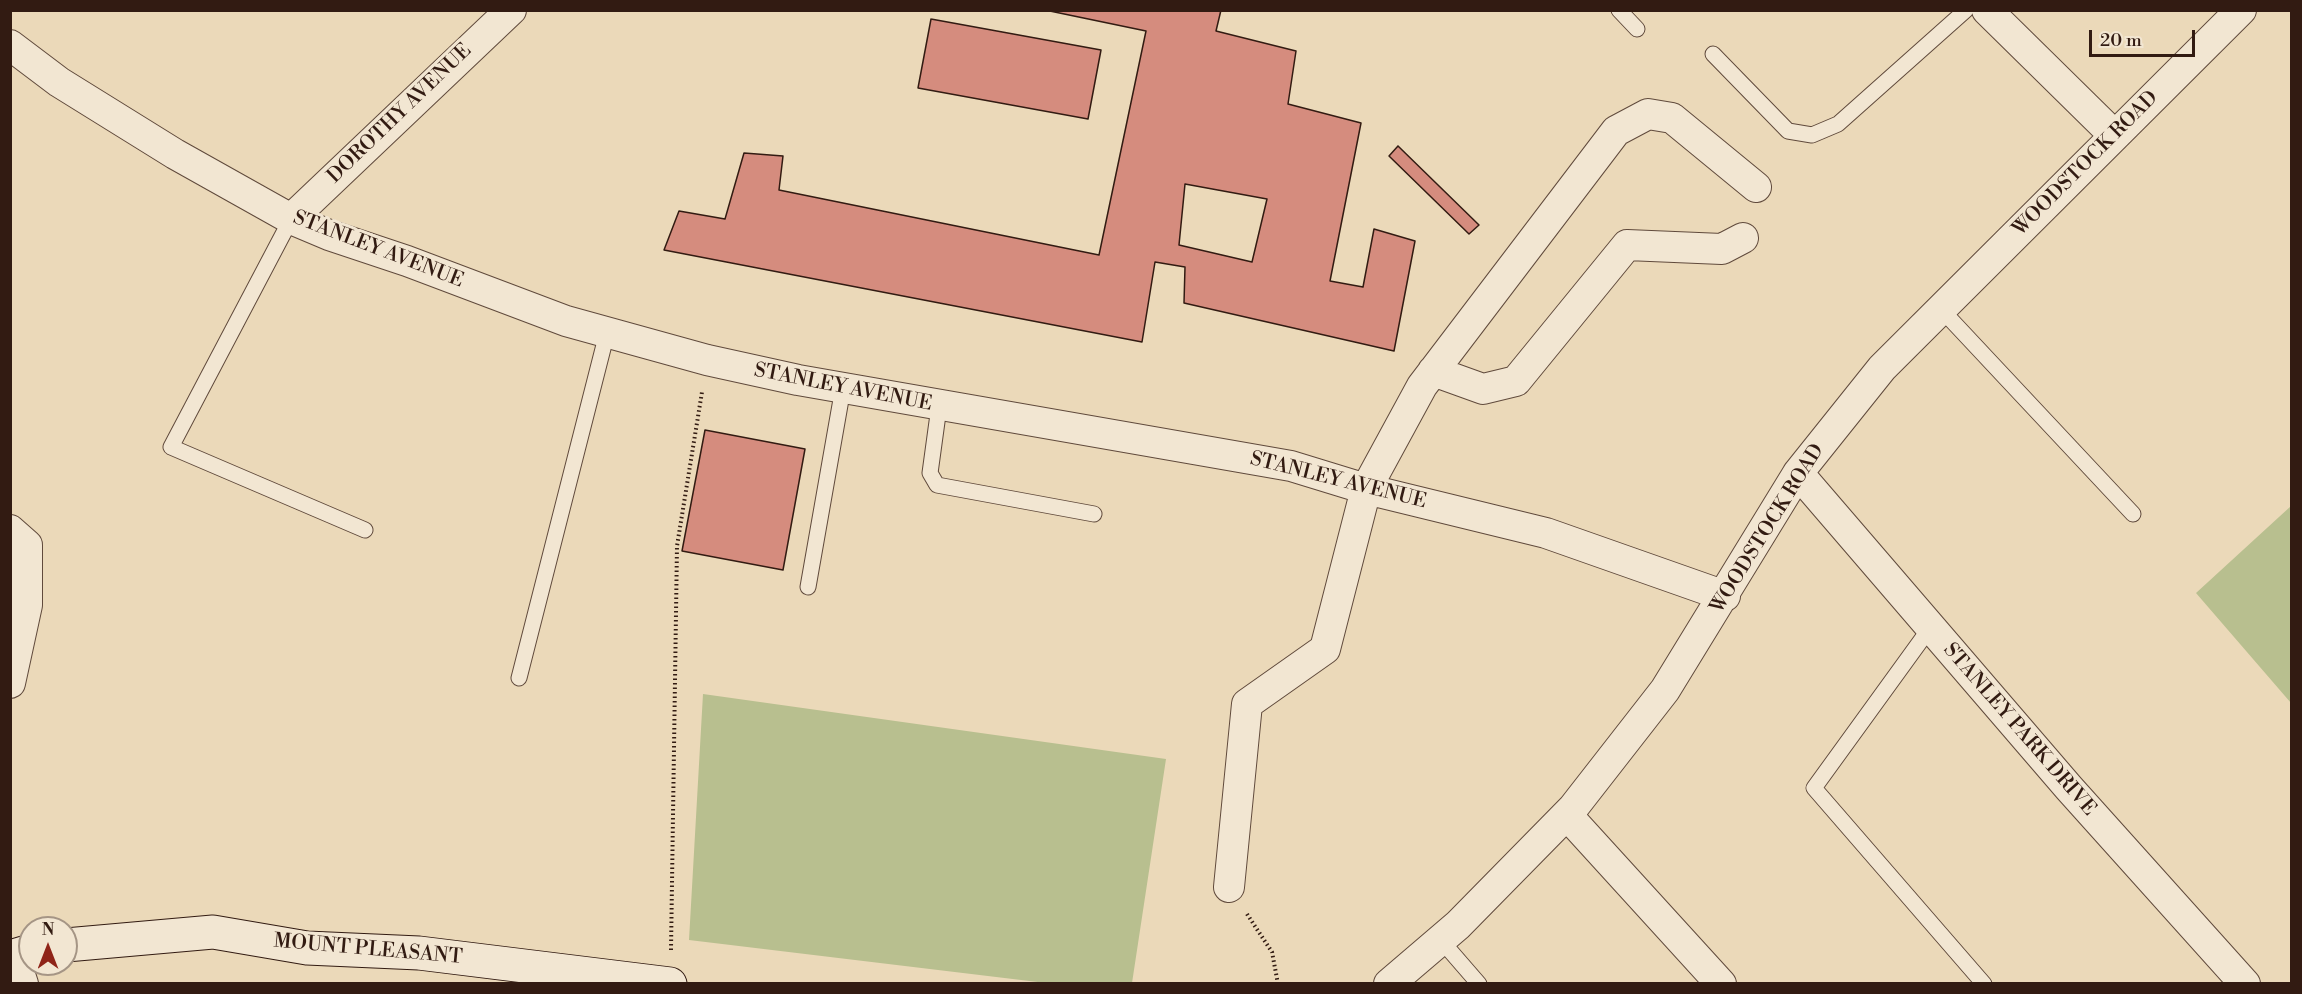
<!DOCTYPE html>
<html>
<head>
<meta charset="utf-8">
<style>
	body { margin:0 }
	#map { position:relative; width:2302px; height:994px; overflow:hidden; background:#ebd9b9; font-family:"Libre Bodoni",serif }
	canvas { display:block }
	.frame { position:absolute; inset:0; border:12px solid #321b12; pointer-events:none }
	.north { position:absolute; left:18px; top:916px; width:60px; height:60px; box-sizing:border-box; background:#f2e6d2; border:2px solid #a59585; border-radius:50%; rotate:0deg; font-size:16px; font-weight:700; line-height:24px; text-align:center; color:#321b12 }
	.north::after { content:''; display:block; margin:auto; width:21px; height:27px; background:#8f2418; clip-path:polygon(50% 0,100% 100%,50% 72%,0 100%) }
	.scale { position:absolute; left:2089px; top:30px; width:106px; height:27px; box-sizing:border-box; border:3px solid #321b12; border-top:0; padding-left:8px; font-size:18px; line-height:21px; white-space:nowrap; color:#321b12; -webkit-text-stroke:4px #f2e6d2; paint-order:stroke }
</style>
</head>
<body>
<div id="map">
<canvas width="2302" height="994"></canvas>
<div class="frame"></div>
<div class="north">N</div>
<div class="scale">20 m</div>
</div>
<script>
const ctx = document.querySelector('canvas').getContext('2d');
ctx.lineJoin = 'round';
function fillPath(path, color) { ctx.fillStyle = color; ctx.fill(path, 'evenodd'); }
const toPath = rows => new Path2D(rows.map(r => 'M' + r).join(''));
function strokePath(path, color, width, dash) { ctx.strokeStyle = color; ctx.lineWidth = width; ctx.lineCap = dash ? 'butt' : 'round'; ctx.setLineDash(dash || []); ctx.stroke(path); }
function drawText(font, color, halo, rows, align = 'center') {
  ctx.font = font + ' "Libre Bodoni",serif'; ctx.lineWidth = 6; ctx.setLineDash([]); ctx.textBaseline = 'middle'; ctx.strokeStyle = halo; ctx.fillStyle = color; for (const [text, x, y, turn = 0] of rows) {
    ctx.save(); ctx.translate(x, y); ctx.rotate((+turn || 0) * Math.PI / 180); ctx.textAlign = isNaN(turn) ? turn : align; if (halo) ctx.strokeText(text, 0, 0); ctx.fillText(text, 0, 0); ctx.restore();
  }
}
fillPath(toPath([
	[2291,506,2291,703,2196,593],
	[703,694,1166,759,1132,983,1046,983,689,940]
]), '#b8bf8f');
const building = toPath([
	[1045,10,1221,10,1216,31,1296,51,1288,104,1361,123,1330,281,1363,287,1374,229,1415,241,1394,351,1184,303,1185,267,1155,262,1142,342,664,250,679,211,725,219,744,153,783,156,779,190,1099,255,1146,31,1045,10],
	[1185,184,1267,199,1252,262,1179,245,1185,184],
	[931,19,1101,50,1088,119,918,88,931,19],
	[1398,146,1479,225,1469,234,1389,156,1398,146],
	[705,430,805,449,783,570,682,551,705,430]
]);
fillPath(building, '#d58c7e');
strokePath(building, '#321b12', 1.5);
const lane = toPath([
	[1619,10,1637,29],
	[1713,54,1788,131,1812,135,1838,124,1966,10],
	[291,219,171,447,365,530],
	[1940,308,2133,514],
	[939,407,930,473,937,485,1094,514],
	[808,587,843,388],
	[1930,628,1814,788,1984,984],
	[519,678,607,333],
	[1440,939,1479,984]
]);
const street = toPath([
	[1987,10,2114,135],
	[10,45,59,82,175,154,291,219,329,235,407,261,566,321,707,360,798,380,1291,466,1366,489,1546,533,1725,596],
	[291,219,511,10],
	[1433,371,1483,389,1516,381,1627,245,1722,249,1743,238],
	[1798,473,2069,788,2245,984],
	[10,530,27,545,27,605,10,683],
	[1567,815,1721,984],
	[1229,887,1247,704,1325,649,1366,489,1422,386,1616,131,1648,114,1672,118,1756,187],
	[14,956,23,984],
	[1389,984,1458,925,1573,808,1665,690,1798,473,1882,368,2241,10]
]);
const secondary = toPath([
	[66,945,213,932,307,948,419,953,670,984],
	[10,957,30,951]
]);
strokePath(lane, '#604a3c', 17);
strokePath(street, '#604a3c', 32);
strokePath(secondary, '#321b12', 35);
strokePath(toPath([
	[1247,914,1272,952,1278,984],
	[671,950,677,546,702,392]
]), '#321b12', 4, [1.5, 3]);
strokePath(lane, '#f2e6d2', 15);
strokePath(street, '#f2e6d2', 30);
strokePath(secondary, '#f2e6d2', 33);
drawText('20px', '#321b12', '#f2e6d2', [
	["DOROTHY AVENUE",400,114,-44],
	["WOODSTOCK ROAD",2086,164,-45],
	["STANLEY AVENUE",378,250,21],
	["STANLEY AVENUE",843,388,11],
	["STANLEY AVENUE",1338,481,14],
	["WOODSTOCK ROAD",1768,529,-58],
	["STANLEY PARK DRIVE",2019,730,49],
	["MOUNT PLEASANT",368,950,5]
]);
</script>
</body>
</html>
